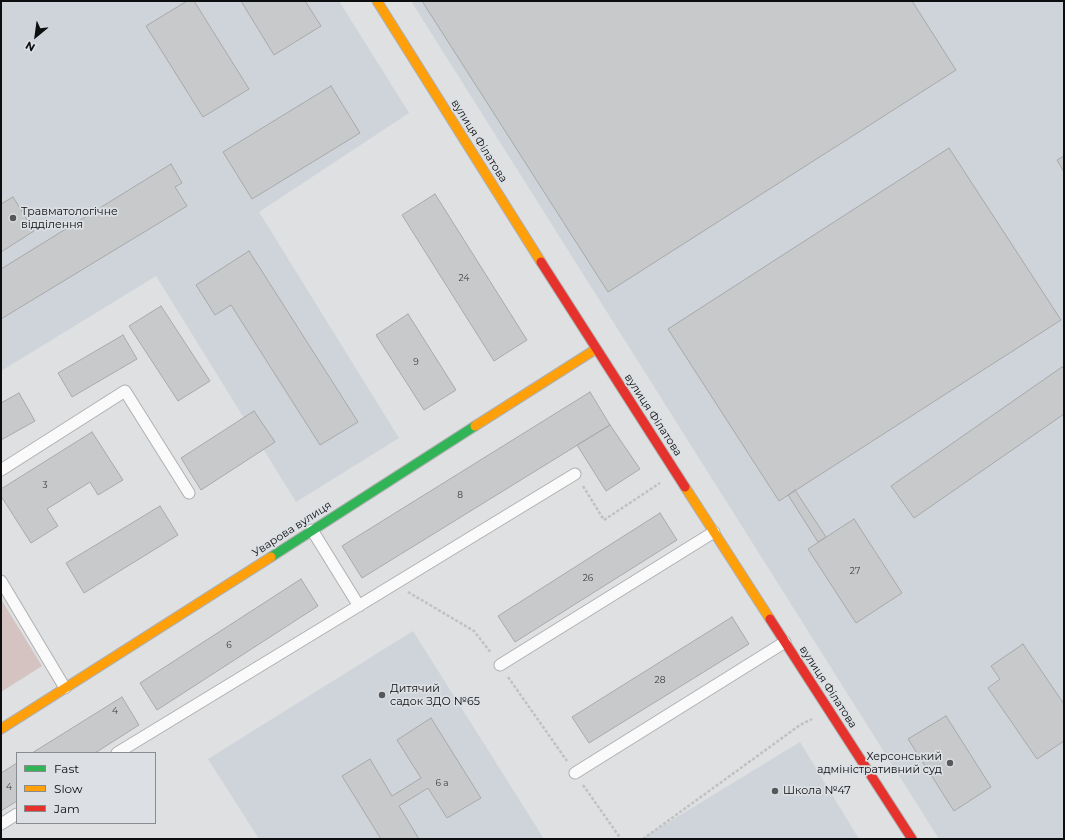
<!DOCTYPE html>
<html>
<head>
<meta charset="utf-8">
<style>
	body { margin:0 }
	#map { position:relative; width:1065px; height:840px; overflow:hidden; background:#dee0e2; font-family:Montserrat,sans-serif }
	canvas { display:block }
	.frame { position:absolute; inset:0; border:2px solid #0d0e0f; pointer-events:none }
	.legend { position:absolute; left:16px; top:752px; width:140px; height:72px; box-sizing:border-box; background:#dce0e4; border:1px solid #898c8f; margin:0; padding:5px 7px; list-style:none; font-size:12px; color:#0d0e0f }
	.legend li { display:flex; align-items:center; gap:8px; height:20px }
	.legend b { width:20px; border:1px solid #898c8f }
	.north { position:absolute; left:16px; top:16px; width:40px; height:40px; -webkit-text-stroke:3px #dce0e4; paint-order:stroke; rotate:209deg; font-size:11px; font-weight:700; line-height:16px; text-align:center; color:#0d0e0f }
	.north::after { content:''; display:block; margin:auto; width:14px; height:18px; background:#0d0e0f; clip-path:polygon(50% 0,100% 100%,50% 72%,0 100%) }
</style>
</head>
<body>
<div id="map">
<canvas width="1065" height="840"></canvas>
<div class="frame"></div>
<ul class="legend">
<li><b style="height:5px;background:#30b455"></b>Fast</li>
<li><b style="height:5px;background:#ff9f0a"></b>Slow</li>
<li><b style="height:5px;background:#e5322d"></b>Jam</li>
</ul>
<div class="north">N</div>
</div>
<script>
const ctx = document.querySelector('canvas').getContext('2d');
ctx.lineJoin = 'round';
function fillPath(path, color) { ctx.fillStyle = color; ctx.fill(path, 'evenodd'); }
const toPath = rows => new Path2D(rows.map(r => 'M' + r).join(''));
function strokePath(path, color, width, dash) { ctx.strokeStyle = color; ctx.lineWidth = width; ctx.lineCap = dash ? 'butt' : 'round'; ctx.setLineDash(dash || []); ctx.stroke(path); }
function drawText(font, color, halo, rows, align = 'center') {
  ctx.font = font + ' Montserrat,sans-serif'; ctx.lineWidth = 3.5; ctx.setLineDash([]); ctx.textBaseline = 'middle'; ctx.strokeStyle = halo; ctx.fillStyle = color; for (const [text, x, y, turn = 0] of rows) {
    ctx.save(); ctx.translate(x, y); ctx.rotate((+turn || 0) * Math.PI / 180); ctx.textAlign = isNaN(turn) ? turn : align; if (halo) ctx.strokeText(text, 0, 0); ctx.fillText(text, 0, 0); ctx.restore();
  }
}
fillPath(toPath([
	[1,1,339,1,409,113,259,212,399,438,296,502,156,276,1,371],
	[411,1,1064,1,1064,839,939,839],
	[413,631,544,839,259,839,208,759],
	[800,742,859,839,641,839]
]), '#ced4da');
fillPath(toPath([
	[1,599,42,666,1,692]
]), '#d4c3c1');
const building = toPath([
	[187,1,194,1,249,89,203,117,146,26,187,1],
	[241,1,305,1,321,26,274,55,241,1],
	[422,1,912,1,956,70,608,292,422,1],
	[331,86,360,133,252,199,223,152,331,86],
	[949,148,1061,320,779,501,668,329,949,148],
	[1064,156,1064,172,1057,160,1064,156],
	[171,164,182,183,175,187,187,206,1,319,1,269,171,164],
	[435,194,527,340,494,361,402,215,435,194],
	[13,197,34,231,1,252,1,204,13,197],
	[249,251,358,422,320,445,231,305,215,315,196,285,249,251],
	[161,306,210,381,178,401,129,326,161,306],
	[408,314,456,390,424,410,376,335,408,314],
	[123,335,137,359,72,397,58,373,123,335],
	[1062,367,1064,369,1064,414,914,518,891,486,1062,367],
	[590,392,610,425,362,578,342,546,590,392],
	[19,393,35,421,1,440,1,403,19,393],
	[254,411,275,442,201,490,181,458,254,411],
	[610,425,640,469,606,491,577,445,610,425],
	[92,432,123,480,98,495,90,482,47,509,58,526,31,543,1,496,1,489,92,432],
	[795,490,826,537,818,542,788,495,795,490],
	[160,506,178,535,84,593,66,563,160,506],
	[660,513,677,540,515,642,498,616,660,513],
	[854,519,902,593,856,623,808,549,854,519],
	[301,579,318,606,157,710,140,683,301,579],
	[732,617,749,644,589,743,572,717,732,617],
	[1023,644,1064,704,1064,741,1037,759,988,688,1000,679,991,666,1023,644],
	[122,697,139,725,95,753,32,753,122,697],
	[946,716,991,787,954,811,908,739,946,716],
	[431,718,481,798,447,818,428,788,399,806,419,839,381,839,342,776,370,759,392,796,421,778,397,740,431,718],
	[17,763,17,801,1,811,1,773,17,763]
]);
fillPath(building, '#c7c9cb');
strokePath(building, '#a8a9aa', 1);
const lane = toPath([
	[1,470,125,391,189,493],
	[312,530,359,606],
	[1,581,65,688],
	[500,665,714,532],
	[117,753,575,474],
	[575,773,785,642],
	[1,824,17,814]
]);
const fast = toPath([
	[271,557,475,426]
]);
const slow = toPath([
	[377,1,541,262],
	[475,426,596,349],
	[685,487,770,619],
	[1,729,271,557]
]);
const jam = toPath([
	[541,262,685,487],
	[770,619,912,839]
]);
strokePath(lane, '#aeb0b2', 13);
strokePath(fast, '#aeb0b2', 11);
strokePath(slow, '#aeb0b2', 11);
strokePath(jam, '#aeb0b2', 11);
strokePath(toPath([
	[583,486,604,520,660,483],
	[408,592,474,631,491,653],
	[508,677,567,761],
	[583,785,621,839],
	[643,839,800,725,812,719]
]), '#c1c1c1', 2.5, [3, 2]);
strokePath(lane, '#fafafb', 11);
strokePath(fast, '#30b455', 9);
strokePath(slow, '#ff9f0a', 9);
strokePath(jam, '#e5322d', 9);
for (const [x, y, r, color] of [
	[13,218,4,"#565859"],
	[382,695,4,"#565859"],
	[950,763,4,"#565859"],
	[775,791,4,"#565859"]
]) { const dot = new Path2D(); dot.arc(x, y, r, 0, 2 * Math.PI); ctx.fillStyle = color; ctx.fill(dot); strokePath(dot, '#dce0e4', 1.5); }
drawText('9px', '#3c3d3e', null, [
	["24",464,278],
	["9",416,362],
	["3",45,485],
	["8",460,495],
	["27",855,571],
	["26",588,578],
	["6",229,645],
	["28",660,680],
	["4",115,711],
	["6 а",442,783],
	["4",9,787]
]);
drawText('11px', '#0d0e0f', '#dce0e4', [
	["вулиця Філатова",479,141,58],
	["вулиця Філатова",653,415,57],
	["Уварова вулиця",292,529,-33],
	["вулиця Філатова",828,687,57]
]);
drawText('11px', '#0d0e0f', '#dce0e4', [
	["Травматологічне",21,212],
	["відділення",21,225],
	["Дитячий",390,689],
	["садок ЗДО №65",390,702],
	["Херсонський",942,757,"right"],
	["адміністративний суд",942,770,"right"],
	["Школа №47",783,791]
], 'left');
</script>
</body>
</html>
